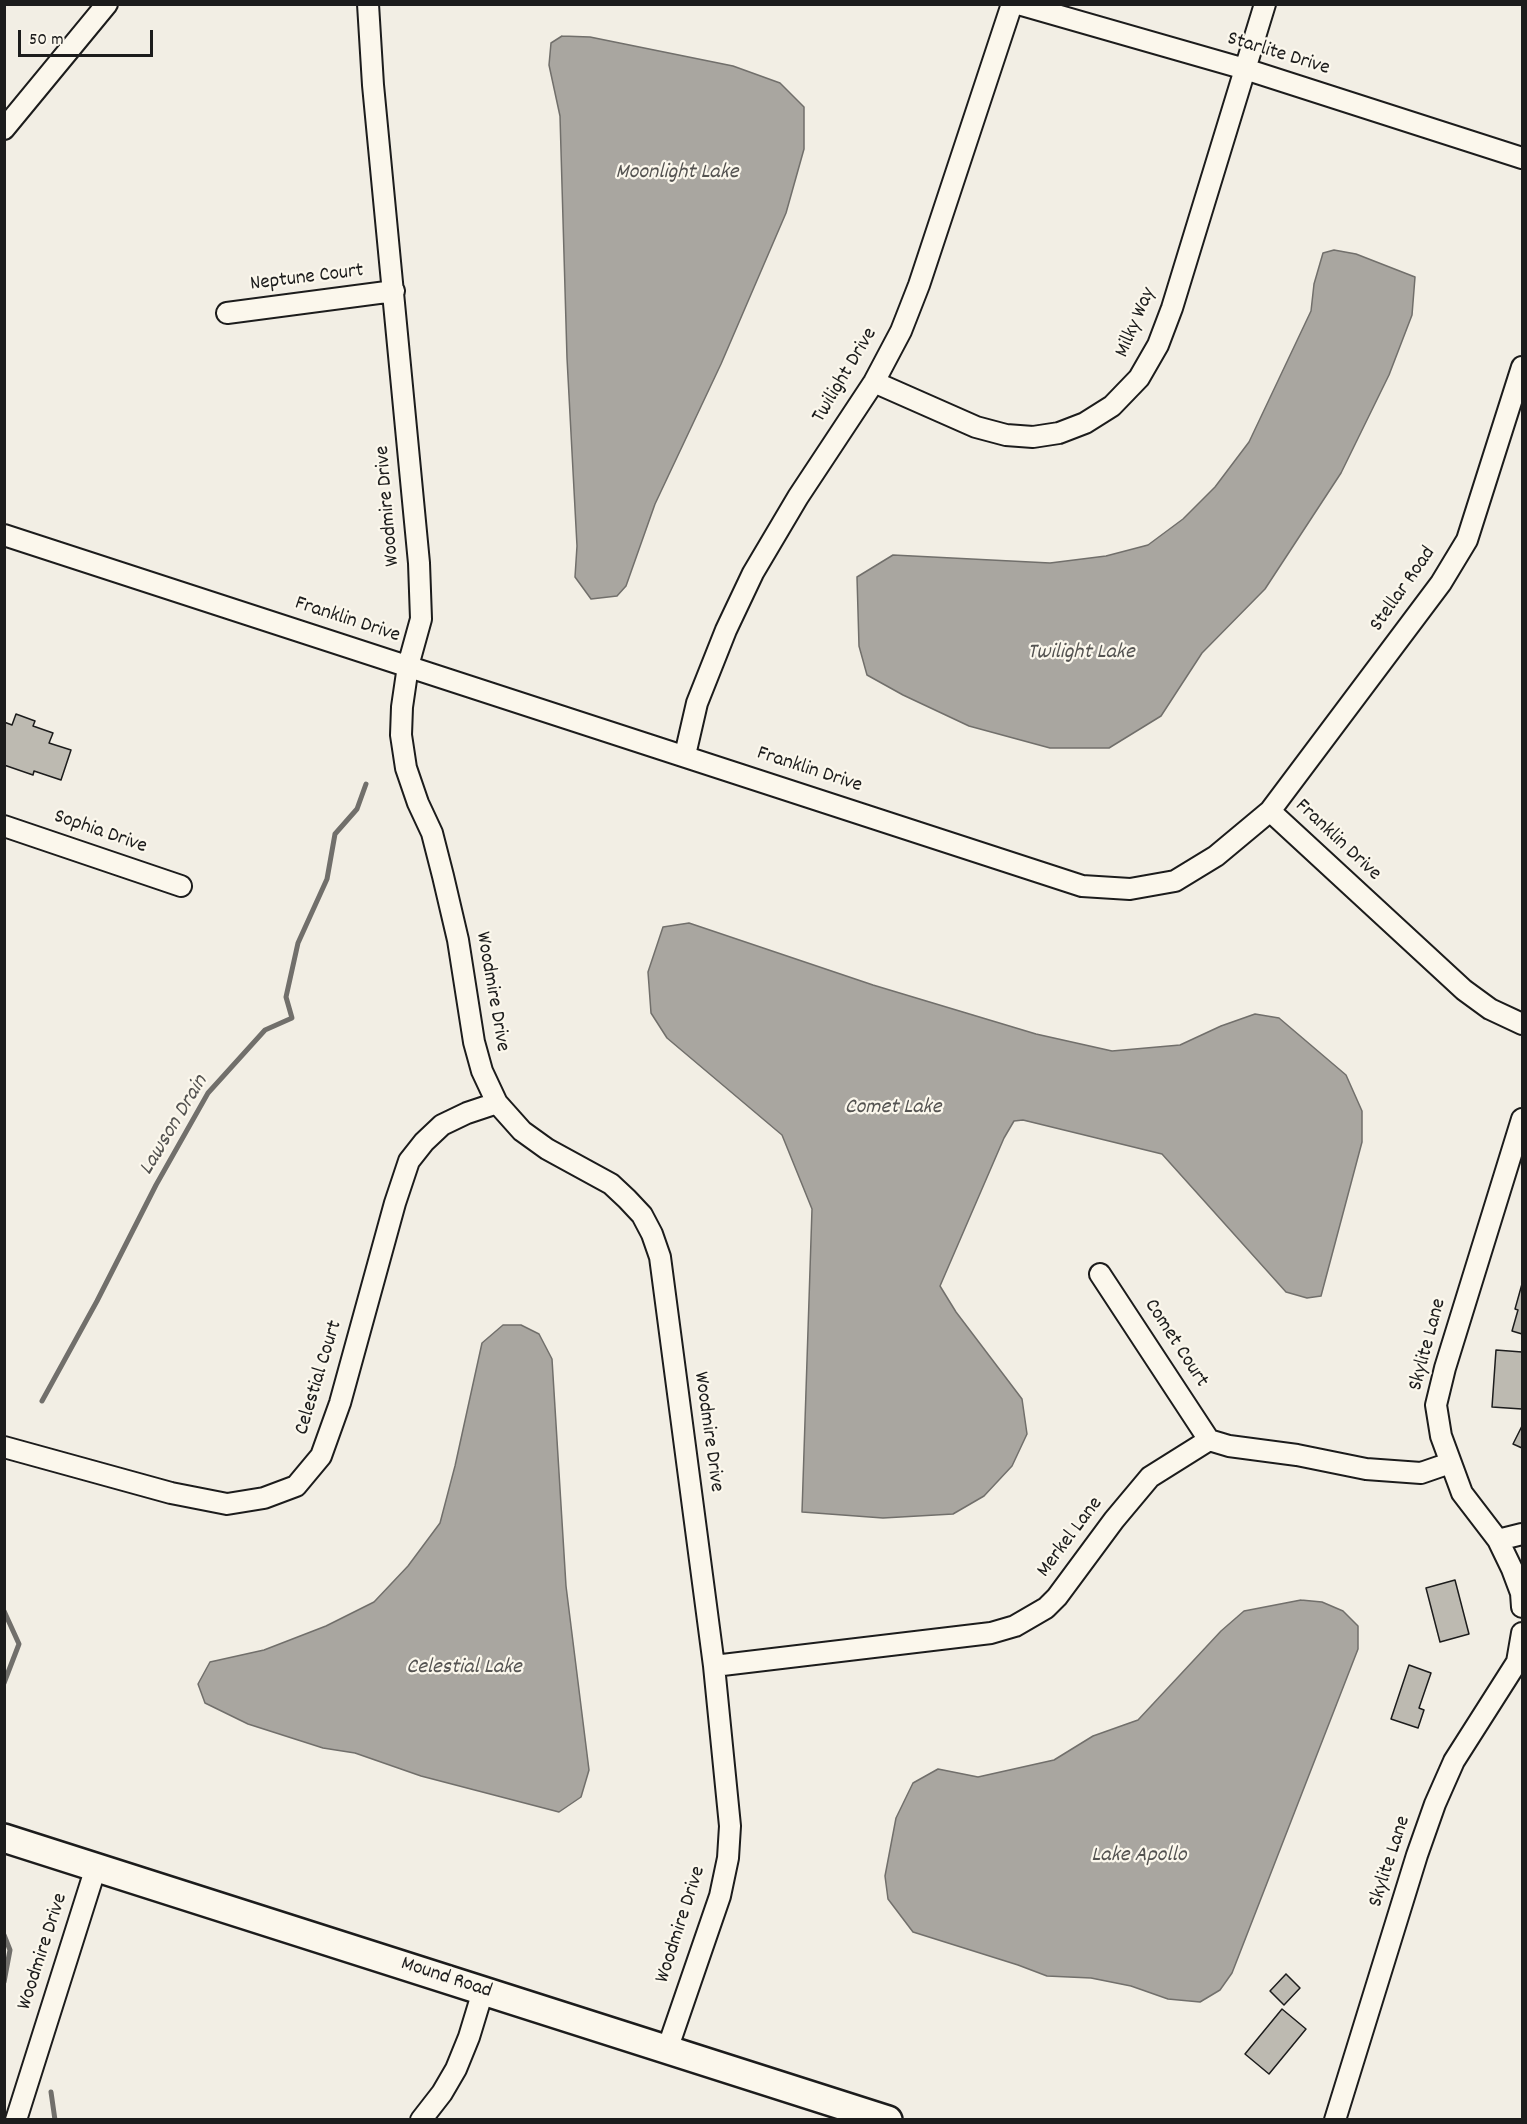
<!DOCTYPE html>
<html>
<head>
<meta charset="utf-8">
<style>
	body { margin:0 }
	#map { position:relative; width:1527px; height:2124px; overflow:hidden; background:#f2eee4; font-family:Dekko,sans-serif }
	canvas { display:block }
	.frame { position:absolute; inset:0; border:6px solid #1c1c1c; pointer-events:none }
	.scale { position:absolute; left:18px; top:30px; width:135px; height:27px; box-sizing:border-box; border:3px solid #1c1c1c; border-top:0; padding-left:8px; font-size:18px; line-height:21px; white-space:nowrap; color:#1c1c1c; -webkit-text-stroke:4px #fbf7ec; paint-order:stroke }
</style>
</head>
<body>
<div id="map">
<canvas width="1527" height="2124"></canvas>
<div class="frame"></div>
<div class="scale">50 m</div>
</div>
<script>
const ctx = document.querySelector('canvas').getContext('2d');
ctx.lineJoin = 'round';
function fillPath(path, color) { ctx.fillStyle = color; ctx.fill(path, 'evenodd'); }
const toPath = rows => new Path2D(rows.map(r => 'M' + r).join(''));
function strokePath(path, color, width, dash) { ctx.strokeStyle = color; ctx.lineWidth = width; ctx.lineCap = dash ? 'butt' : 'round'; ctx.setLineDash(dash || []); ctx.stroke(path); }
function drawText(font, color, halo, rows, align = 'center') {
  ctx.font = font + ' Dekko,sans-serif'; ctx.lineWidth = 4.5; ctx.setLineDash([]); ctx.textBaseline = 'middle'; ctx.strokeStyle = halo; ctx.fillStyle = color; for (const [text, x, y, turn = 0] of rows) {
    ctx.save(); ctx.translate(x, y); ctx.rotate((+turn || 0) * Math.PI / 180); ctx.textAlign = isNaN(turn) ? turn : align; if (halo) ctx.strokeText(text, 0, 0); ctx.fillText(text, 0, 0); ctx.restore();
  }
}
const water = toPath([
	[562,36,590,37,733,66,780,83,804,107,804,149,786,213,721,364,655,504,626,586,617,596,591,599,575,577,577,546,567,358,560,116,549,65,551,43,562,36],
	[1334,250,1356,254,1415,277,1412,315,1389,375,1341,473,1265,589,1202,653,1161,716,1109,748,1050,748,969,726,903,695,867,675,859,646,857,577,893,555,1050,563,1106,556,1148,545,1183,519,1215,487,1249,442,1311,311,1314,284,1323,253,1334,250],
	[689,923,873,985,1036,1034,1112,1051,1180,1045,1221,1026,1255,1014,1279,1018,1346,1075,1362,1111,1362,1142,1321,1296,1307,1298,1286,1292,1162,1154,1023,1120,1014,1121,1004,1138,940,1286,956,1312,1022,1399,1027,1434,1012,1466,984,1496,953,1514,883,1518,802,1512,812,1209,782,1135,667,1038,651,1013,648,972,663,927,689,923],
	[503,1325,521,1325,539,1334,552,1359,566,1586,589,1770,581,1797,559,1812,421,1776,355,1753,323,1748,248,1724,205,1703,198,1684,210,1662,264,1650,326,1626,374,1602,408,1566,440,1523,455,1466,482,1343,503,1325],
	[1301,1600,1322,1602,1343,1611,1358,1626,1358,1649,1232,1973,1220,1990,1200,2002,1168,1999,1131,1986,1091,1978,1047,1976,1018,1965,913,1932,888,1899,885,1876,896,1818,913,1783,938,1769,978,1777,1054,1760,1093,1736,1138,1720,1221,1631,1244,1611,1301,1600]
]);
fillPath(water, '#a9a6a0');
strokePath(water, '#716f6b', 1.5);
strokePath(toPath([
	[42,1401,97,1301,156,1185,208,1093,265,1030,292,1018,286,997,298,943,327,879,335,834,357,809,366,784],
	[4,1611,19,1644,4,1683],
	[4,1935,10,1950,4,1982],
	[51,2092,55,2120]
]), '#716f6b', 5);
const building = toPath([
	[16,714,35,721,33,726,53,733,49,743,71,750,61,780,34,771,33,775,4,765,4,722,12,725,16,714],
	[1522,1284,1522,1334,1512,1331,1518,1310,1515,1309,1522,1284],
	[1496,1350,1522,1352,1522,1409,1492,1407,1496,1350],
	[1522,1426,1522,1448,1513,1444,1522,1426],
	[1455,1580,1469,1634,1440,1642,1426,1588,1455,1580],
	[1409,1665,1431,1673,1419,1708,1424,1710,1418,1728,1391,1719,1409,1665],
	[1286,1974,1300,1988,1284,2005,1270,1991,1286,1974],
	[1282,2009,1306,2029,1269,2074,1245,2054,1282,2009]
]);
fillPath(building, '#bdbab1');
strokePath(building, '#1c1c1c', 1.5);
const street = toPath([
	[368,4,373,85,419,563,421,619,408,666,402,707,401,735,406,768,418,803,432,833,443,876,458,940,474,1042,482,1071,497,1103,522,1131,547,1149,611,1184,627,1199,642,1215,652,1234,660,1257,714,1666,730,1826,728,1858,720,1896,667,2050],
	[1018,4,1245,69,1522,158],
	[4,129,107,4],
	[227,313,394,291],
	[874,382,976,427,1006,435,1033,437,1059,433,1085,423,1112,406,1139,378,1158,345,1172,308,1265,4],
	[4,535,1082,886,1130,889,1175,881,1216,856,1270,811,1441,583,1467,540,1522,367],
	[685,755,697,703,726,630,753,573,798,497,874,382,901,331,919,285,1012,4],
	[1270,811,1464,990,1490,1009,1522,1024],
	[4,826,181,886],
	[1522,1119,1445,1368,1436,1405,1441,1436,1462,1493,1498,1540,1512,1569,1521,1593,1522,1607],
	[1100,1274,1209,1440],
	[4,1447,171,1493,227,1504,264,1498,296,1486,321,1456,340,1403,395,1203,409,1161,424,1142,442,1125,467,1113,497,1103],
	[1498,1540,1522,1534],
	[714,1666,991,1633,1015,1626,1046,1608,1057,1597,1114,1520,1150,1477,1209,1440,1229,1446,1297,1455,1366,1469,1421,1473,1450,1463],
	[16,2120,96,1867],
	[421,2120,442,2093,456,2069,469,2037,483,1991],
	[1335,2120,1417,1855,1435,1804,1454,1761,1517,1662,1522,1633]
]);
const secondary = toPath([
	[4,1838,888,2120]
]);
strokePath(street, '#1c1c1c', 24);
strokePath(secondary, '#1c1c1c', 32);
strokePath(street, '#fbf7ec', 20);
strokePath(secondary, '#fbf7ec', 27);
drawText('21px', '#1c1c1c', '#fbf7ec', [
	["Starlite Drive",1278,55,17],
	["Neptune Court",307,279,-7],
	["Milky Way",1137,323,-67],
	["Twilight Drive",846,376,-59],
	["Woodmire Drive",389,506,-95],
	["Stellar Road",1404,590,-55],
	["Franklin Drive",347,621,18],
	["Franklin Drive",809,771,18],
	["Sophia Drive",100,833,19],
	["Franklin Drive",1337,841,43],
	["Woodmire Drive",491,992,80],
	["Comet Court",1175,1344,57],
	["Skylite Lane",1429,1345,-75],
	["Celestial Court",320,1378,-73],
	["Woodmire Drive",707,1432,82],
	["Merkel Lane",1071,1538,-53],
	["Skylite Lane",1391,1862,-72],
	["Woodmire Drive",682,1925,-72],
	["Woodmire Drive",44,1952,-72],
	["Mound Road",446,1979,18]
]);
drawText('italic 22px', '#545351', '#fbf7ec', [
	["Moonlight Lake",677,174],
	["Twilight Lake",1081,654],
	["Comet Lake",893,1109],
	["Lawson Drain",175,1126,-59],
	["Celestial Lake",464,1669],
	["Lake Apollo",1139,1857]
]);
</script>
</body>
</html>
